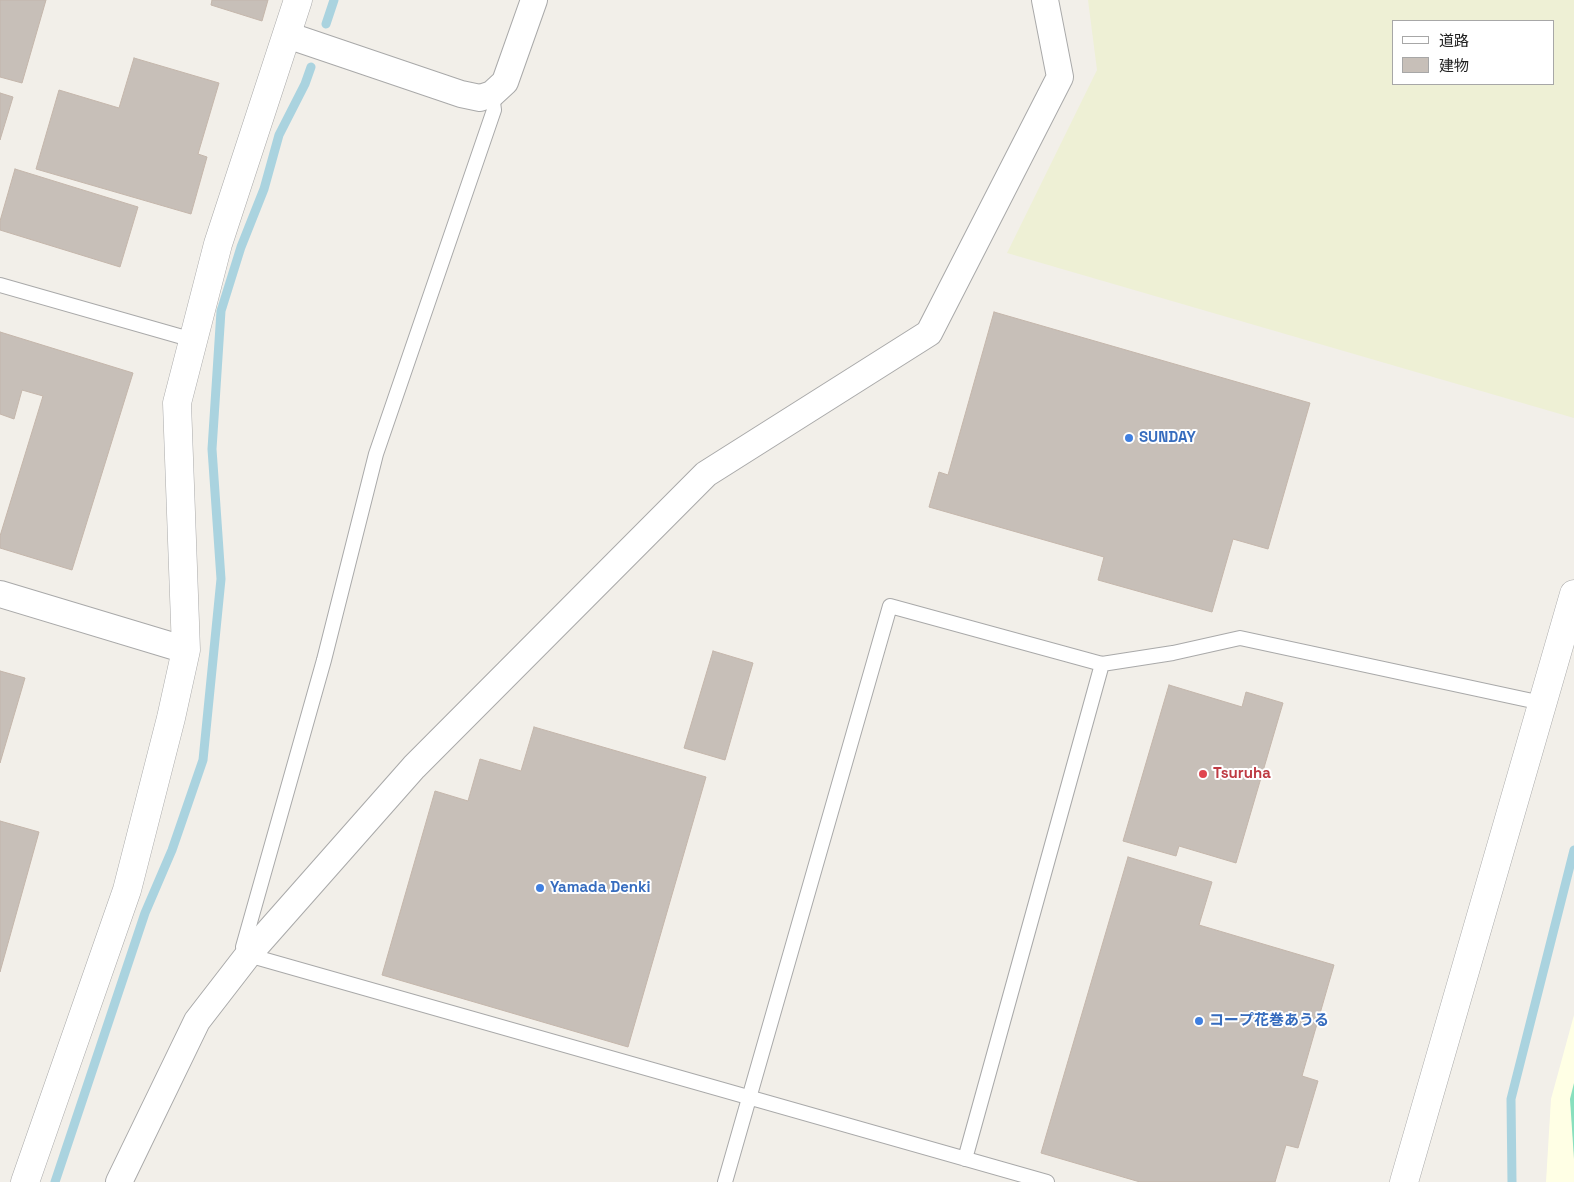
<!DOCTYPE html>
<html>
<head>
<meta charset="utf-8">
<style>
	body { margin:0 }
	#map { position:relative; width:1574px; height:1182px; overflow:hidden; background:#f2efe9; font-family:"Space Grotesk","Noto Sans JP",sans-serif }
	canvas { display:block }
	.legend { position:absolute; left:1392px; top:20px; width:162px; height:65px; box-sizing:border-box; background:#fff; border:1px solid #a7a7a7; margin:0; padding:6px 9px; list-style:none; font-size:15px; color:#222 }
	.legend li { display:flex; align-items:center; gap:10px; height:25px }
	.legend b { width:25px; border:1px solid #a7a7a7 }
</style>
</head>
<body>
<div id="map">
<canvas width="1574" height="1182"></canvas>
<ul class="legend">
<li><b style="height:6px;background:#fff"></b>道路</li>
<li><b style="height:14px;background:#c7bfb8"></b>建物</li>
</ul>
</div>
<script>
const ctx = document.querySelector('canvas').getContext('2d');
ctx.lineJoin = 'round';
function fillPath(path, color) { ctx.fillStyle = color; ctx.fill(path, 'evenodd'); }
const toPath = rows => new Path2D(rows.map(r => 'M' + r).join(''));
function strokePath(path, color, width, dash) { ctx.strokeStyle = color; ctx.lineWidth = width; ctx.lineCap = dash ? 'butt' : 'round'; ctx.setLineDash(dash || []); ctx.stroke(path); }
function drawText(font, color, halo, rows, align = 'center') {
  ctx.font = font + ' "Space Grotesk","Noto Sans JP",sans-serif'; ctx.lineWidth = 4; ctx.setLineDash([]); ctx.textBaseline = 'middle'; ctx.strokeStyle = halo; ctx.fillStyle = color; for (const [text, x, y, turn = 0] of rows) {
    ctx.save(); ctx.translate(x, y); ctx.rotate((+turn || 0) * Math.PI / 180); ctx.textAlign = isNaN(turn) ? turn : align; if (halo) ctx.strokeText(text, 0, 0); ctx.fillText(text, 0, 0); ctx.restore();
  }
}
fillPath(toPath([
	[1574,1015,1574,1182,1546,1182,1551,1099]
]), '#ffffe5');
fillPath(toPath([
	[1088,0,1574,0,1574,418,1007,253,1097,70],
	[1393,21,1553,21,1553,84,1393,84]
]), '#eef0d5');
fillPath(toPath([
	[1574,1083,1574,1159,1570,1099]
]), '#88e0be');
strokePath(toPath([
	[326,24,334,0],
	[55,1182,145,913,172,850,203,760,221,579,212,449,221,311,241,247,264,189,279,135,305,84,311,67],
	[1512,1182,1511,1099,1574,850]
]), '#aad3df', 9);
const building = toPath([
	[0,0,46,0,22,83,0,77,0,0],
	[212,0,268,0,262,21,211,5,212,0],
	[134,58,219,83,198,154,207,157,191,214,36,169,59,90,119,108,134,58],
	[0,93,13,97,0,140,0,93],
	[15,169,138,207,120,267,0,230,0,221,15,169],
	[994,312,1310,403,1268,549,1233,539,1212,612,1098,580,1104,557,929,507,939,472,948,475,994,312],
	[0,332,133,373,72,570,0,548,0,536,43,396,22,390,14,419,0,414,0,332],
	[713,651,753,663,725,760,684,748,713,651],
	[0,671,25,678,0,763,0,671],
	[1169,685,1242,707,1246,692,1283,703,1236,863,1179,846,1176,856,1123,841,1169,685],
	[534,727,706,777,628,1047,382,975,435,791,468,801,480,759,521,771,534,727],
	[0,821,39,832,0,972,0,821],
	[1128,857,1212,882,1199,925,1334,965,1302,1076,1318,1081,1298,1148,1286,1145,1275,1182,1140,1182,1041,1153,1128,857]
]);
fillPath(building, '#c7bfb8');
strokePath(building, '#c4b6ab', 1);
const service = toPath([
	[492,94,494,110,376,454,324,660,243,947,248,955,1047,1182],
	[0,285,193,340],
	[965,1159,1102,664,1173,653,1240,638,1542,703],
	[725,1182,890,606,1102,664]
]);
const minor = toPath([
	[287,35,461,94,480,98,492,94,505,82,534,0],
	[0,594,186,650],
	[119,1182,197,1021,248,955,414,767,706,474,929,333,1060,77,1045,0]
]);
const tertiary = toPath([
	[25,1182,127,890,171,718,186,650,177,403,218,244,298,0],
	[1404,1182,1574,594]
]);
strokePath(service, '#a9a9a9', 16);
strokePath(minor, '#a9a9a9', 28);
strokePath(tertiary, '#a9a9a9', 29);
strokePath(service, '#fff', 14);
strokePath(minor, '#fff', 26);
strokePath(tertiary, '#fff', 28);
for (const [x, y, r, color] of [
	[1129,438,5,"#3f7fe0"],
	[1203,774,5,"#e0444e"],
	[540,888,5,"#3f7fe0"],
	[1199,1021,5,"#3f7fe0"]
]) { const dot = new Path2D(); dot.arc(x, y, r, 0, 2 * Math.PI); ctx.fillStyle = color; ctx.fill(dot); strokePath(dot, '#fff', 2); }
drawText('bold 15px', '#366cbe', '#fff', [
	["SUNDAY",1139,438],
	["Yamada Denki",550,888],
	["コープ花巻あうる",1209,1021]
], 'left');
drawText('bold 15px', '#be3a42', '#fff', [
	["Tsuruha",1213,774]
], 'left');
</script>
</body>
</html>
